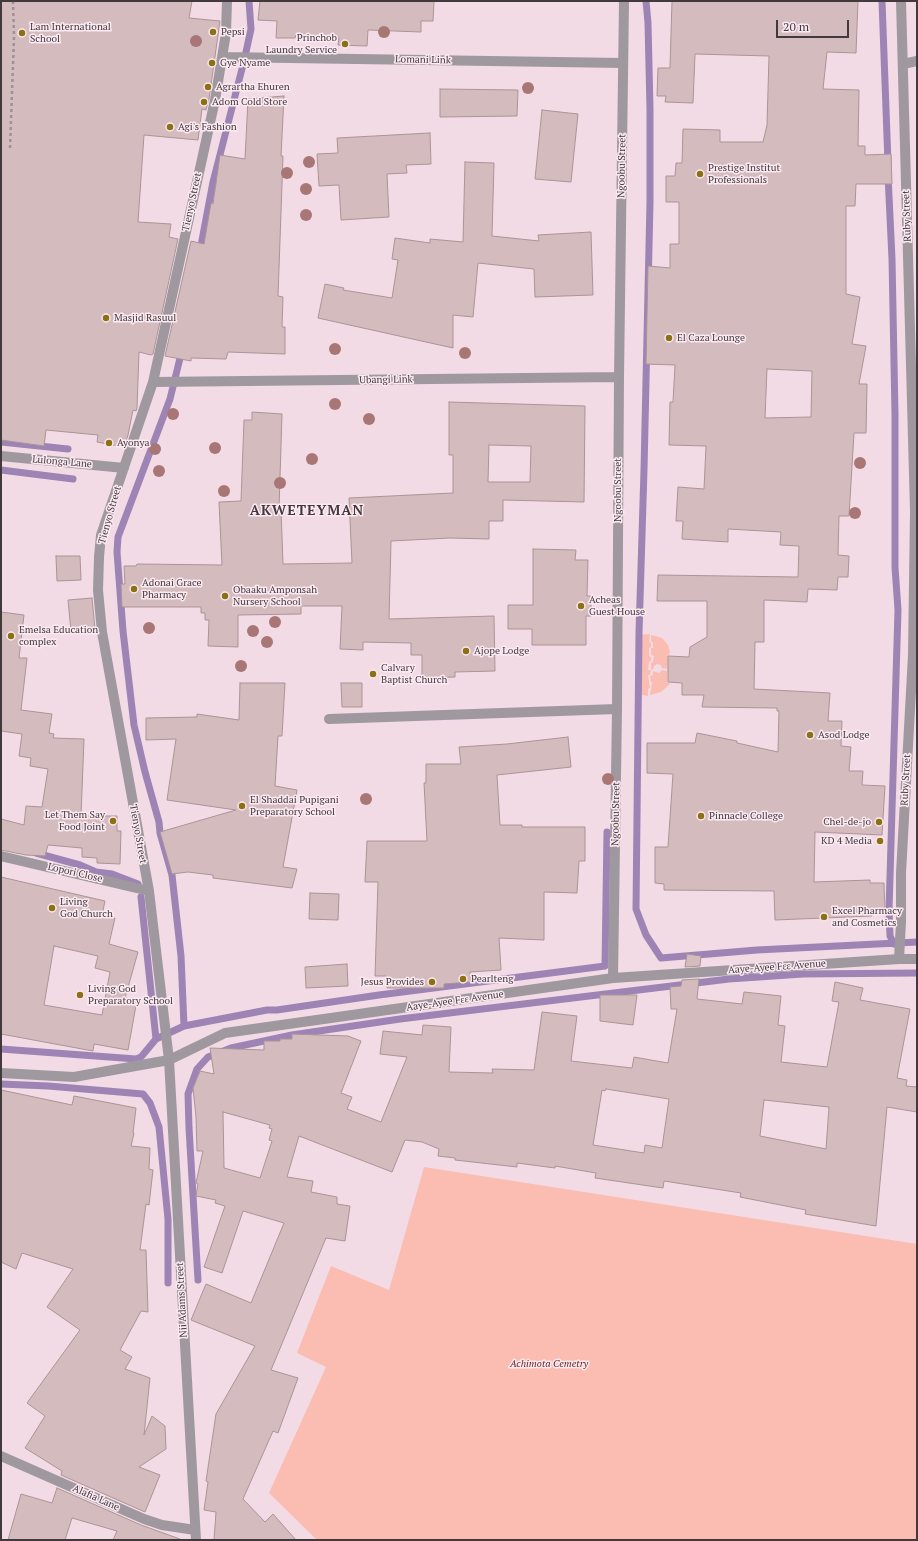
<!DOCTYPE html>
<html>
<head>
<meta charset="utf-8">
<style>
	body { margin:0 }
	#map { position:relative; width:918px; height:1541px; overflow:hidden; background:#f2dbe5; font-family:"PT Serif",serif }
	canvas { display:block }
	.frame { position:absolute; inset:0; border:2px solid #42393d; pointer-events:none }
	.scale { position:absolute; left:776px; top:20px; width:73px; height:18px; box-sizing:border-box; border:2px solid #42393d; border-top:0; padding-left:5px; font-size:12px; line-height:14px; white-space:nowrap; color:#42393d; -webkit-text-stroke:3px #fceaf2; paint-order:stroke }
</style>
</head>
<body>
<div id="map">
<canvas width="918" height="1541"></canvas>
<div class="frame"></div>
<div class="scale">20 m</div>
</div>
<script>
const ctx = document.querySelector('canvas').getContext('2d');
ctx.lineJoin = 'round';
function fillPath(path, color) { ctx.fillStyle = color; ctx.fill(path, 'evenodd'); }
const toPath = rows => new Path2D(rows.map(r => 'M' + r).join(''));
function strokePath(path, color, width, dash) { ctx.strokeStyle = color; ctx.lineWidth = width; ctx.lineCap = dash ? 'butt' : 'round'; ctx.setLineDash(dash || []); ctx.stroke(path); }
function drawText(font, color, halo, rows, align = 'center') {
  ctx.font = font + ' "PT Serif",serif'; ctx.lineWidth = 3; ctx.setLineDash([]); ctx.textBaseline = 'middle'; ctx.strokeStyle = halo; ctx.fillStyle = color; for (const [text, x, y, turn = 0] of rows) {
    ctx.save(); ctx.translate(x, y); ctx.rotate((+turn || 0) * Math.PI / 180); ctx.textAlign = isNaN(turn) ? turn : align; if (halo) ctx.strokeText(text, 0, 0); ctx.fillText(text, 0, 0); ctx.restore();
  }
}
fillPath(toPath([
	[650,634,649,642,651,643,651,647,649,648,649,656,651,657,651,661,649,662,648,670,651,670,650,675,648,675,650,688,648,689,648,696,639,694,641,635],
	[651,635,662,638,668,645,670,652,668,656,667,682,670,684,661,692,650,695,652,682,651,682,650,676,653,675,653,671,659,673,662,670,667,671,668,669,662,668,661,665,657,664,654,666,653,670,651,669,651,663,653,662,654,656,651,655,651,648,653,648,653,642,651,642],
	[424,1167,917,1244,917,1540,317,1540,269,1493,326,1367,297,1353,331,1266,389,1290]
]), '#fbbcb1');
strokePath(toPath([
	[646,1,648,23,650,109,650,202,644,470,639,633,636,909,646,935,661,958,757,950,917,942],
	[882,1,888,163],
	[888,175,892,259,895,414,895,567,898,610,889,910,890,936,894,944],
	[200,251,213,182,244,61,251,29,249,1],
	[182,350,170,399,118,537,117,552,123,631,134,725,145,772,159,822,160,833,172,875,181,956,184,1026],
	[1,442,68,449],
	[1,470,73,479],
	[36,853,80,865,96,872,112,874,138,884],
	[141,897,156,1039],
	[1,1049,136,1059,141,1057,156,1039,184,1026,267,1010,277,1010,379,995,605,966,607,832],
	[1,1084,48,1086,143,1094,150,1103,159,1127,163,1168,168,1219,168,1283],
	[198,1280,189,1128,188,1094,197,1069,208,1057,231,1048,292,1035,400,1019,729,979,803,974,917,973]
]), '#9d84b5', 7);
const building = toPath([
	[1,1,192,1,189,18,220,21,209,99,206,110,202,109,198,140,144,135,138,222,171,224,169,237,178,239,153,354,151,355,139,352,137,408,136,411,133,410,128,435,124,447,97,442,98,435,46,430,44,446,1,440,1,1],
	[260,1,434,1,433,21,421,21,421,32,368,30,367,46,338,45,339,38,296,35,295,38,276,38,277,21,258,20,260,1],
	[672,1,858,1,856,53,827,52,823,89,859,90,858,146,865,146,865,155,891,154,892,184,856,184,855,206,846,206,846,294,860,297,852,344,866,346,859,384,867,384,866,433,854,433,849,516,839,516,838,555,849,556,848,577,838,577,837,590,808,589,807,602,764,600,764,642,755,642,754,689,830,693,828,721,842,721,841,746,851,747,849,771,863,771,862,785,885,786,882,835,815,832,814,882,870,880,870,883,884,883,885,912,872,913,872,916,775,920,774,891,664,890,664,884,655,883,655,847,668,847,673,774,647,773,647,743,695,743,697,733,737,741,737,743,778,752,779,711,777,711,777,708,702,707,704,695,682,695,682,683,668,682,668,656,689,657,690,647,707,637,707,601,657,601,658,575,798,577,799,546,780,545,781,532,728,529,728,542,682,539,683,521,676,521,678,487,704,489,706,446,669,445,670,402,673,402,675,365,646,364,648,266,670,268,670,244,679,244,679,202,666,202,666,176,675,176,676,163,682,163,683,129,720,130,720,142,763,142,767,125,769,56,695,54,693,103,665,102,666,96,657,96,658,68,670,68,672,1],
	[767,369,812,371,811,417,765,418,767,369],
	[440,89,518,90,517,116,440,117,440,89],
	[284,96,281,156,283,156,278,296,283,297,282,327,285,327,285,354,228,352,226,359,191,358,191,361,165,356,191,241,204,244,211,203,213,204,220,155,245,159,248,99,284,96],
	[542,110,578,114,571,182,535,179,542,110],
	[430,133,431,164,406,165,407,173,387,174,389,217,341,220,339,185,319,186,317,154,338,153,337,138,430,133],
	[465,162,494,163,492,236,539,241,538,235,591,232,593,295,535,297,534,269,478,263,473,317,453,315,453,348,318,318,325,284,344,288,343,290,392,298,398,260,392,259,395,238,430,243,430,239,463,242,465,162],
	[449,402,585,406,584,502,503,500,503,521,489,521,489,539,450,538,391,541,389,619,494,616,495,671,455,672,455,677,422,678,422,655,411,655,411,643,363,642,363,650,340,649,342,606,301,606,301,614,238,615,238,647,208,646,209,620,205,620,205,613,201,613,201,607,122,607,121,584,125,584,124,566,136,566,137,564,222,565,219,502,241,501,244,420,252,420,252,412,282,414,279,509,281,509,283,564,352,563,349,498,453,493,453,455,449,455,449,402],
	[489,445,531,446,530,482,488,482,489,445],
	[533,549,576,550,575,560,588,560,587,596,591,596,591,616,586,616,586,645,532,645,532,629,508,629,508,605,533,605,533,549],
	[56,556,80,556,81,580,57,581,56,556],
	[92,598,95,629,71,631,68,600,92,598],
	[1,612,24,615,19,658,27,658,21,710,52,714,49,733,54,734,53,738,84,739,81,816,117,816,117,831,121,831,120,864,97,863,97,858,82,857,82,848,48,845,45,856,26,855,1,850,1,819,24,825,26,806,42,807,48,769,30,766,31,758,19,756,22,734,1,731,1,612],
	[240,683,285,683,282,736,278,736,275,786,297,790,283,867,297,869,292,888,213,878,213,875,188,872,172,874,160,832,236,810,167,800,176,739,146,740,146,718,197,717,197,714,239,720,240,683],
	[341,683,362,683,362,707,342,707,341,683],
	[568,737,571,767,497,775,500,825,522,825,522,827,585,827,585,861,579,861,577,893,544,892,544,940,499,938,501,970,470,972,471,982,444,984,444,988,387,988,386,976,375,976,378,882,365,882,367,841,427,841,424,783,426,783,426,764,461,764,459,747,507,744,568,737],
	[1,877,105,901,102,915,115,918,109,944,138,952,125,998,137,1000,128,1050,94,1044,93,1051,1,1034,1,877],
	[54,946,98,956,95,968,110,972,102,1015,44,1005,54,946],
	[310,893,339,894,338,920,309,919,310,893],
	[687,954,701,956,700,966,685,967,687,954],
	[347,964,348,986,306,988,305,967,347,964],
	[699,979,697,999,742,1004,744,992,781,996,778,1025,785,1026,781,1062,827,1067,839,1002,832,1001,835,982,863,988,860,1000,910,1009,897,1078,907,1080,906,1086,917,1087,917,1112,887,1107,876,1226,805,1214,806,1210,740,1197,741,1193,664,1181,663,1188,595,1178,596,1173,555,1166,555,1168,517,1163,517,1167,455,1160,455,1158,438,1156,439,1149,422,1142,405,1140,392,1172,299,1136,287,1177,313,1181,311,1192,337,1197,337,1204,350,1206,345,1241,326,1238,271,1370,298,1378,278,1433,273,1431,243,1499,265,1522,273,1514,296,1540,214,1540,216,1512,204,1510,208,1482,206,1481,216,1414,255,1346,191,1320,206,1284,251,1303,284,1223,243,1211,222,1273,204,1267,225,1206,215,1203,216,1200,196,1196,198,1184,196,1183,203,1151,197,1151,196,1117,193,1088,200,1071,214,1074,210,1048,264,1050,264,1041,280,1041,280,1039,292,1039,292,1034,348,1036,361,1041,341,1093,352,1097,347,1109,381,1122,407,1057,380,1054,383,1031,422,1035,423,1025,451,1027,449,1072,493,1073,492,1069,534,1070,542,1012,577,1016,571,1061,632,1068,634,1057,668,1063,677,1009,671,1009,670,987,681,986,682,980,699,979],
	[606,1089,669,1099,662,1148,645,1145,644,1153,593,1145,602,1090,605,1091,606,1089],
	[764,1100,829,1107,826,1149,760,1136,764,1100],
	[223,1112,270,1125,269,1128,272,1129,269,1140,272,1141,260,1178,224,1168,223,1112],
	[600,995,637,995,633,1025,600,1021,600,995],
	[1,1090,72,1105,74,1096,136,1108,133,1133,134,1133,131,1146,150,1148,149,1169,153,1170,149,1205,146,1204,140,1250,146,1250,148,1312,141,1311,120,1350,132,1357,125,1369,150,1378,144,1435,152,1416,165,1426,166,1449,139,1467,160,1475,145,1512,61,1475,62,1471,25,1448,45,1416,27,1403,80,1330,47,1307,73,1269,22,1253,16,1269,1,1262,1,1090],
	[57,1488,141,1525,180,1539,180,1540,113,1540,117,1531,72,1518,65,1540,8,1540,21,1494,52,1503,57,1488]
]);
fillPath(building, '#d4bbbe');
strokePath(building, '#ab9396', 1);
strokePath(toPath([
	[10,148,14,37,13,1]
]), '#9f8f96', 2.5, [3, 3]);
strokePath(toPath([
	[223,57,623,63],
	[903,64,917,61],
	[153,382,619,377],
	[1,456,124,468],
	[329,719,617,709],
	[1,856,149,891],
	[899,959,901,922,901,873,913,655,915,511,901,1],
	[613,978,617,709,619,377,624,1],
	[169,1060,149,891,102,632,98,590,99,557,101,535,153,382,215,100,226,33,227,1],
	[1,1456,144,1519,162,1525,195,1530]
]), '#a0989f', 10);
strokePath(toPath([
	[169,1060,196,1540],
	[1,1073,74,1077,169,1060,225,1033,613,978,899,959,917,959]
]), '#a0989f', 10);
ctx.fillStyle = '#a97676';
for (const [x, y] of [
	[384,32],
	[196,41],
	[528,88],
	[309,162],
	[287,173],
	[306,189],
	[306,215],
	[335,349],
	[465,353],
	[335,404],
	[173,414],
	[369,419],
	[215,448],
	[155,449],
	[312,459],
	[860,463],
	[159,471],
	[280,483],
	[224,491],
	[855,513],
	[275,622],
	[149,628],
	[253,631],
	[267,642],
	[241,666],
	[608,779],
	[366,799]
]) { ctx.beginPath(); ctx.arc(x, y, 6, 0, 2 * Math.PI); ctx.fill(); }
for (const [x, y, r, color] of [
	[213,32,4,"#8c7114"],
	[22,33,4,"#8c7114"],
	[345,44,4,"#8c7114"],
	[212,63,4,"#8c7114"],
	[208,87,4,"#8c7114"],
	[204,102,4,"#8c7114"],
	[170,127,4,"#8c7114"],
	[700,174,4,"#8c7114"],
	[106,318,4,"#8c7114"],
	[669,338,4,"#8c7114"],
	[109,443,4,"#8c7114"],
	[134,589,4,"#8c7114"],
	[225,596,4,"#8c7114"],
	[581,606,4,"#8c7114"],
	[11,636,4,"#8c7114"],
	[466,651,4,"#8c7114"],
	[373,674,4,"#8c7114"],
	[810,735,4,"#8c7114"],
	[242,806,4,"#8c7114"],
	[701,816,4,"#8c7114"],
	[113,821,4,"#8c7114"],
	[879,822,4,"#8c7114"],
	[880,841,4,"#8c7114"],
	[52,908,4,"#8c7114"],
	[824,917,4,"#8c7114"],
	[463,979,4,"#8c7114"],
	[432,982,4,"#8c7114"],
	[80,995,4,"#8c7114"]
]) { const dot = new Path2D(); dot.arc(x, y, r, 0, 2 * Math.PI); ctx.fillStyle = color; ctx.fill(dot); strokePath(dot, '#fceaf2', 1.5); }
drawText('10px', '#42393d', '#fceaf2', [
	["Lam International",30,27],
	["School",30,39],
	["Pepsi",221,32],
	["Princhob",337,38,"right"],
	["Laundry Service",337,50,"right"],
	["Gye Nyame",220,63],
	["Agrartha Ehuren",216,87],
	["Adom Cold Store",212,102],
	["Agi's Fashion",178,127],
	["Prestige Institut",708,168],
	["Professionals",708,180],
	["Masjid Rasuul",114,318],
	["El Caza Lounge",677,338],
	["Ayonya",117,443],
	["Adonai Grace",142,583],
	["Pharmacy",142,595],
	["Obaaku Amponsah",233,590],
	["Nursery School",233,602],
	["Acheas",589,600],
	["Guest House",589,612],
	["Emelsa Education",19,630],
	["complex",19,642],
	["Ajope Lodge",474,651],
	["Calvary",381,668],
	["Baptist Church",381,680],
	["Asod Lodge",818,735],
	["El Shaddai Pupigani",250,800],
	["Preparatory School",250,812],
	["Let Them Say",105,815,"right"],
	["Food Joint",105,827,"right"],
	["Pinnacle College",709,816],
	["Chel-de-jo",871,822,"right"],
	["KD 4 Media",872,841,"right"],
	["Living",60,902],
	["God Church",60,914],
	["Excel Pharmacy",832,911],
	["and Cosmetics",832,923],
	["Pearlteng",471,979],
	["Jesus Provides",424,982,"right"],
	["Living God",88,989],
	["Preparatory School",88,1001]
], 'left');
drawText('10px', '#42393d', '#fceaf2', [
	["Lomani Link",423,60,1],
	["Ngoobu Street",622,166,-89],
	["Tienyo Street",192,202,-78],
	["Ruby Street",907,216,-92],
	["Ubangi Link",386,380,-1],
	["Lulonga Lane",62,462,5],
	["Ngoobu Street",618,490,-90],
	["Tienyo Street",110,515,-74],
	["Ruby Street",906,780,-87],
	["Ngoobu Street",616,814,-89],
	["Tienyo Street",138,834,80],
	["Lopori Close",75,873,13],
	["Aaye-Ayee Fɛɛ Avenue",777,967,-4],
	["Aaye-Ayee Fɛɛ Avenue",455,1001,-8],
	["Nii Adams Street",182,1300,-93],
	["Alafia Lane",96,1498,24]
]);
drawText('italic 10px', '#6e241b', '#fceaf2', [
	["Achimota Cemetry",549,1364]
]);
ctx.letterSpacing = '1px';
drawText('bold 14px', '#42393d', '#fceaf2', [
	["AKWETEYMAN",307,511]
]);
ctx.letterSpacing = '0px';
</script>
</body>
</html>
